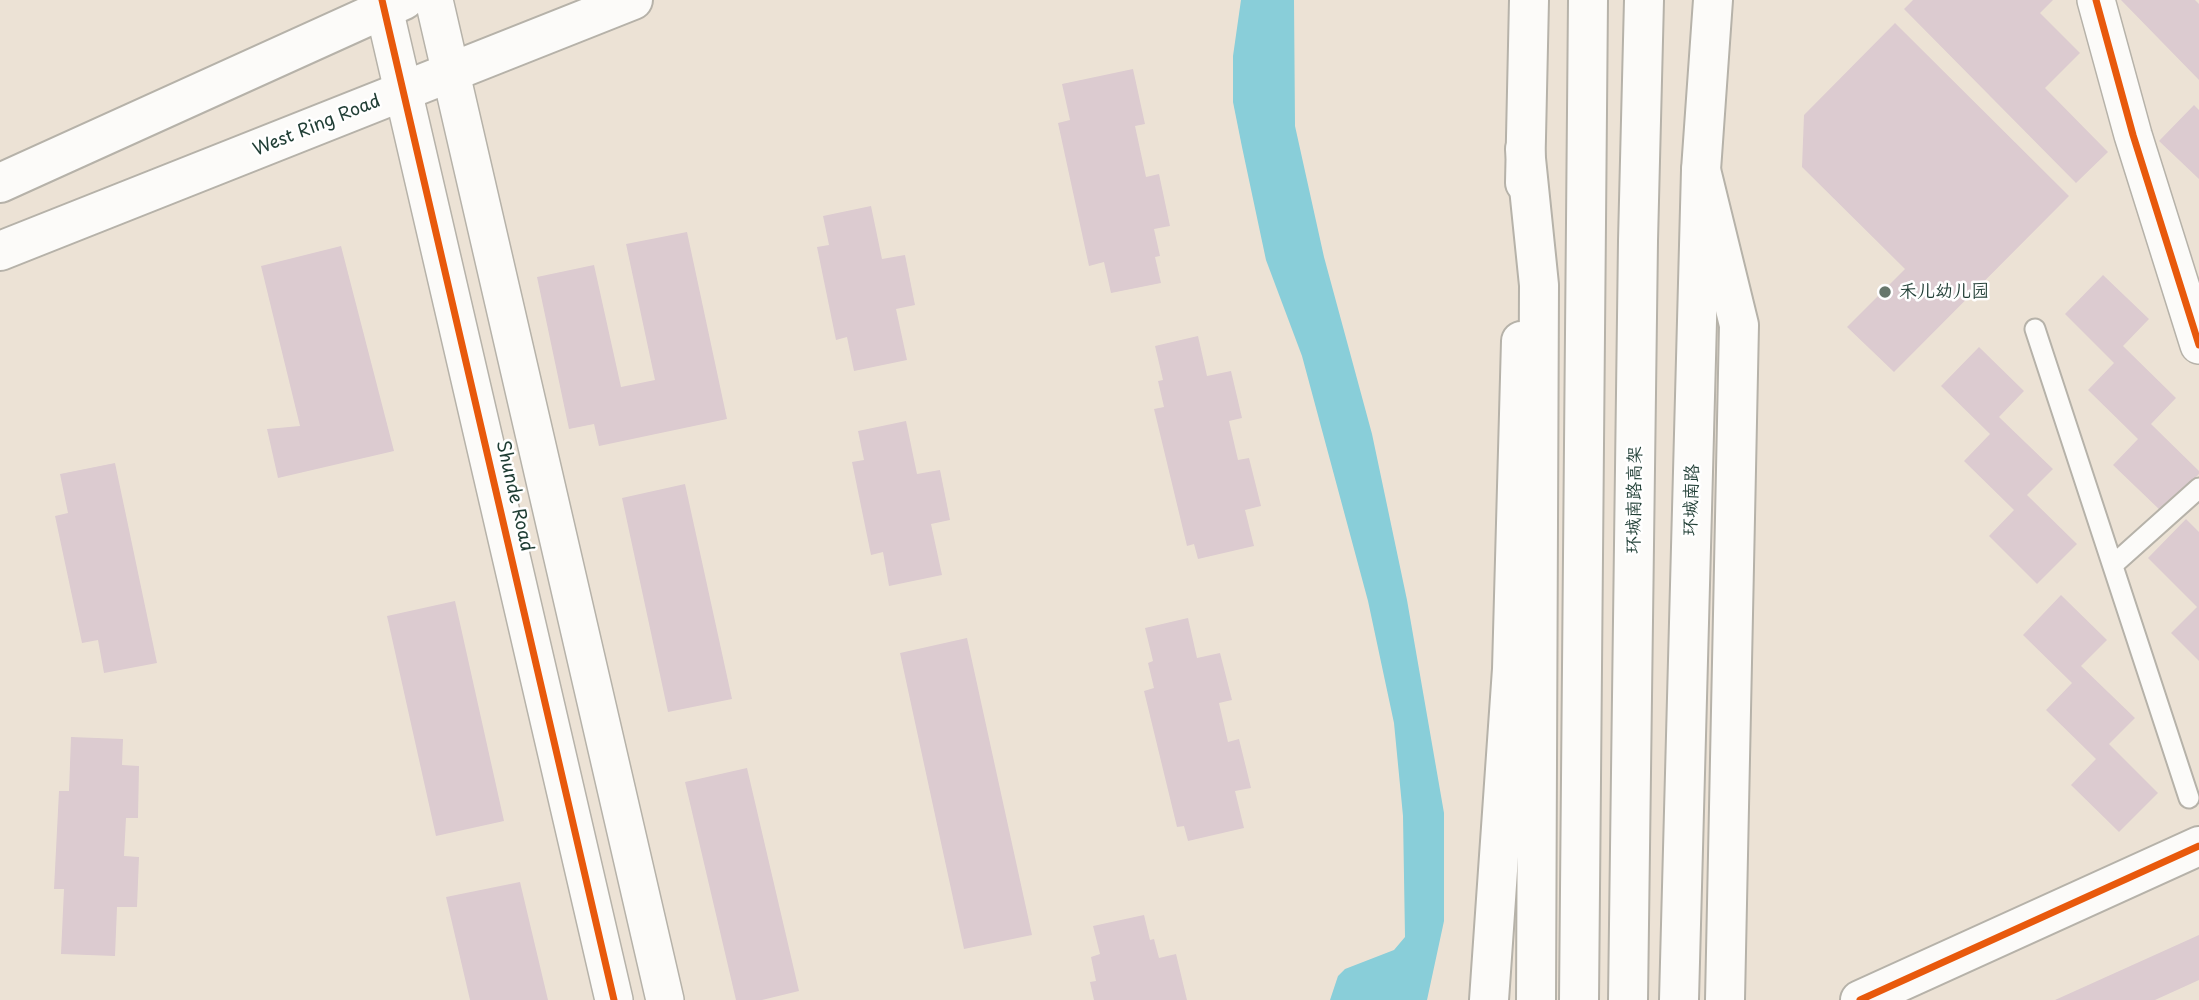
<!DOCTYPE html>
<html>
<head>
<meta charset="utf-8">
<style>
	body { margin:0 }
	canvas { display:block; background:#ece2d5 }
</style>
</head>
<body>
<canvas width="2199" height="1000"></canvas>
<script>
const ctx = document.querySelector('canvas').getContext('2d');
ctx.lineJoin = 'round';
function fillPath(path, color) { ctx.fillStyle = color; ctx.fill(path, 'evenodd'); }
const toPath = rows => new Path2D(rows.map(r => 'M' + r).join(''));
function strokePath(path, color, width, dash) { ctx.strokeStyle = color; ctx.lineWidth = width; ctx.lineCap = dash ? 'butt' : 'round'; ctx.setLineDash(dash || []); ctx.stroke(path); }
function drawText(font, color, halo, rows, align = 'center') {
  ctx.font = font + ' "Playpen Sans","LXGW WenKai TC",sans-serif'; ctx.lineWidth = 5; ctx.setLineDash([]); ctx.textBaseline = 'middle'; ctx.strokeStyle = halo; ctx.fillStyle = color; for (const [text, x, y, turn = 0] of rows) {
    ctx.save(); ctx.translate(x, y); ctx.rotate((+turn || 0) * Math.PI / 180); ctx.textAlign = isNaN(turn) ? turn : align; if (halo) ctx.strokeText(text, 0, 0); ctx.fillText(text, 0, 0); ctx.restore();
  }
}
fillPath(toPath([
	[1241,0,1294,0,1295,126,1324,257,1372,434,1407,600,1444,813,1444,921,1427,1000,1330,1000,1338,976,1345,969,1394,950,1405,937,1403,816,1394,723,1368,601,1302,356,1266,260,1242,147,1233,102,1233,56]
]), '#89ced9');
fillPath(toPath([
	[1913,0,2053,0,2040,13,2080,53,2045,88,2108,152,2076,183,1904,9],
	[2121,0,2195,0,2199,4,2199,80],
	[1895,23,2069,196,1894,372,1847,327,1905,269,1802,167,1804,115],
	[1133,69,1145,124,1135,126,1146,177,1159,174,1170,226,1154,229,1160,256,1155,257,1161,283,1111,293,1104,262,1089,266,1058,123,1070,120,1062,84],
	[2194,105,2199,110,2199,179,2159,141],
	[871,206,882,259,905,255,915,305,896,309,907,360,854,371,847,337,836,340,817,247,829,245,823,216],
	[687,232,727,419,599,446,594,424,569,429,537,277,594,265,621,387,655,380,626,244],
	[341,246,394,451,278,478,267,429,300,426,261,266],
	[2103,275,2149,319,2123,346,2176,398,2151,424,2199,471,2199,474,2162,512,2113,465,2138,439,2088,390,2114,363,2065,314],
	[1198,336,1207,376,1231,371,1242,418,1229,421,1238,460,1249,458,1261,506,1245,510,1254,546,1198,559,1194,544,1187,546,1154,409,1164,407,1158,381,1163,380,1155,346],
	[1979,347,2024,391,1999,417,2053,469,2027,495,2077,544,2037,584,1989,536,2014,510,1964,461,1990,434,1941,386],
	[906,421,917,474,940,470,950,520,931,524,942,575,889,586,883,552,871,555,852,462,864,460,858,431],
	[115,463,157,663,104,673,98,640,82,643,55,516,68,513,60,474],
	[685,484,732,699,668,712,622,498],
	[2186,519,2199,532,2199,661,2171,633,2197,607,2148,558],
	[2061,595,2107,640,2081,666,2135,718,2109,744,2158,793,2119,832,2071,785,2096,759,2046,710,2072,683,2023,635],
	[455,601,504,821,436,836,387,616],
	[1188,618,1197,658,1220,653,1232,700,1219,703,1228,742,1239,739,1251,788,1235,791,1244,828,1188,841,1184,826,1177,827,1144,691,1154,688,1148,663,1153,661,1145,628],
	[967,638,1032,935,964,949,900,653],
	[71,737,123,739,122,765,139,766,138,818,126,818,124,856,139,857,137,907,117,907,115,956,61,954,64,889,54,889,59,791,69,791],
	[747,768,799,991,762,1000,736,1000,685,782],
	[520,882,548,1000,470,1000,446,897],
	[1144,915,1150,940,1154,939,1159,958,1176,954,1187,1000,1094,1000,1090,982,1096,981,1091,957,1100,954,1093,926],
	[2199,935,2199,980,2155,1000,2055,1000]
]), '#dccbd0');
const service = toPath([
	[2035,329,2189,798],
	[2113,565,2199,488]
]);
const minor = toPath([
	[382,0,614,1000],
	[434,0,665,1000],
	[2096,0,2133,135,2199,345]
]);
const tertiary = toPath([
	[1860,1000,2199,846]
]);
const primary = toPath([
	[0,183,404,0],
	[1525,183,1529,0],
	[0,251,633,0],
	[1489,1000,1512,669,1521,341],
	[1679,1000,1701,170,1713,0]
]);
const trunk = toPath([
	[1525,149,1539,285,1536,1000],
	[1701,170,1739,325,1725,1000],
	[1579,1000,1588,0],
	[1628,1000,1638,241,1644,0]
]);
strokePath(service, '#b6b2a9', 23);
strokePath(minor, '#b6b2a9', 40);
strokePath(tertiary, '#b6b2a9', 42);
strokePath(primary, '#b6b2a9', 42);
strokePath(trunk, '#b6b2a9', 42);
strokePath(service, '#fcfbf9', 19);
strokePath(minor, '#fcfbf9', 37);
strokePath(tertiary, '#fcfbf9', 38);
strokePath(primary, '#fcfbf9', 38);
strokePath(trunk, '#fcfbf9', 38);
strokePath(toPath([
	[382,0,614,1000],
	[2096,0,2133,135,2199,345],
	[1860,1000,2199,846]
]), '#e8590c', 7);
for (const [x, y, r, color] of [
	[1885,292,7,"#67776c"]
]) { const dot = new Path2D(); dot.arc(x, y, r, 0, 2 * Math.PI); ctx.fillStyle = color; ctx.fill(dot); strokePath(dot, '#fff', 2.5); }
drawText('18px', '#1f3d34', '#fff', [
	["West Ring Road",317,126,-22],
	["Shunde Road",514,496,77],
	["环城南路高架",1635,500,-89],
	["环城南路",1692,500,-88]
]);
drawText('18px', '#1f3d34', '#fff', [
	["禾儿幼儿园",1899,292]
], 'left');
</script>
</body>
</html>
